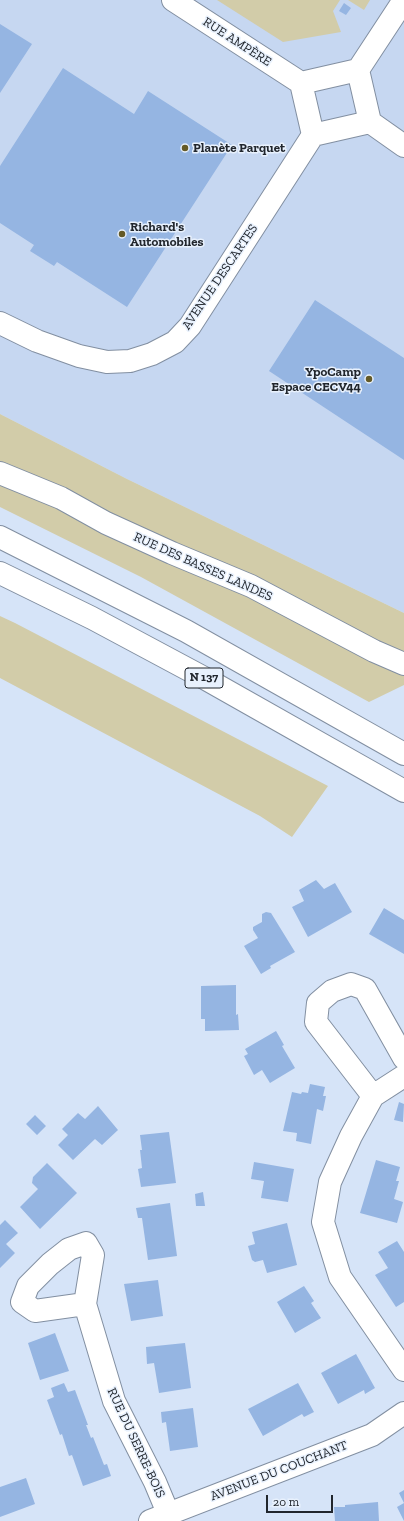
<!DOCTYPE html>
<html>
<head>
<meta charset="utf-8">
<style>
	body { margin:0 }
	#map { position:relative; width:404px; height:1521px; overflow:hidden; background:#d6e4f8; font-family:"Zilla Slab",serif }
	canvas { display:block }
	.scale { position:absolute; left:266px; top:1495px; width:67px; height:18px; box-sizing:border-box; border:2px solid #21262d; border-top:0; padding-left:5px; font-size:12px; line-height:14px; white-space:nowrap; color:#21262d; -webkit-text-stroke:3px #e8f1fd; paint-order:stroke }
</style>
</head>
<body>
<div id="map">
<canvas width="404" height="1521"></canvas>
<div class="scale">20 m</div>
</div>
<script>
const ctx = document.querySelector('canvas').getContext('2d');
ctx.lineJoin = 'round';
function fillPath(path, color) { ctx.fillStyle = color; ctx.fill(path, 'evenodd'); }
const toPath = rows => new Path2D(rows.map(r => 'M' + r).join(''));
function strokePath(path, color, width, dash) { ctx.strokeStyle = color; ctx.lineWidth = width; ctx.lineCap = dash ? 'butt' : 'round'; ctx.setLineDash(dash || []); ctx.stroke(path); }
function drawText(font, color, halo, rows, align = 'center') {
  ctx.font = font + ' "Zilla Slab",serif'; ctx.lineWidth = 3; ctx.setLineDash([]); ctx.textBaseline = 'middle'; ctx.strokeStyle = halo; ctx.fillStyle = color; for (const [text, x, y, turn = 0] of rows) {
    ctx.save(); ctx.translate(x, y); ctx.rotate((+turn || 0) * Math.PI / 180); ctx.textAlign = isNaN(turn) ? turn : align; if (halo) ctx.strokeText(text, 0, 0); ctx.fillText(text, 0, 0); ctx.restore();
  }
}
fillPath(toPath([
	[0,0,404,0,404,613,127,479,0,414]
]), '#c6d7f1');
fillPath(toPath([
	[217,0,340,0,333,11,341,32,283,42],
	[348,0,370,0,364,10],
	[0,414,127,479,404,613,404,685,369,702,141,577,0,507],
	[0,616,15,623,328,786,292,837,260,816,0,678]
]), '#d2cca9');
fillPath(toPath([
	[344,3,351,8,346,15,339,11],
	[0,24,32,44,0,93],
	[63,68,134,114,148,91,232,145,127,307,57,262,54,266,30,251,34,245,0,223,0,166],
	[315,300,404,358,404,460,269,371],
	[316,880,324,889,335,883,352,912,308,937,292,907,304,901,299,890],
	[384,908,404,920,404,954,369,934],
	[266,912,271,913,295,952,270,966,271,968,261,974,244,946,258,938,253,930,253,927,262,922,262,914],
	[236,985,236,1015,238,1014,239,1030,205,1031,205,1019,201,1019,201,986],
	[276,1031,284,1045,282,1046,295,1068,270,1083,262,1070,254,1075,244,1056,248,1054,245,1049],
	[310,1084,325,1087,323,1096,326,1096,323,1111,317,1109,311,1144,296,1141,297,1133,283,1131,292,1092,301,1094,302,1092,308,1093],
	[399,1102,404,1104,403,1122,394,1120],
	[98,1106,118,1130,102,1145,95,1139,73,1160,58,1145,68,1135,62,1129,78,1113,85,1119],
	[35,1115,46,1126,37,1135,26,1124],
	[169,1132,176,1183,141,1187,138,1169,142,1168,140,1150,142,1150,140,1135],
	[376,1160,400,1167,396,1181,399,1181,394,1199,403,1202,397,1223,360,1213],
	[254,1162,294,1169,288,1202,261,1198,264,1181,251,1179],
	[47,1163,77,1193,40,1229,20,1207,38,1189,32,1183,33,1177],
	[203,1192,205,1206,196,1206,195,1194],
	[170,1203,177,1256,148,1260,142,1218,138,1218,136,1208],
	[5,1220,18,1233,6,1244,15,1253,0,1268,0,1225],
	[287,1223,297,1265,267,1273,263,1260,255,1262,252,1260,248,1246,255,1244,252,1232],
	[397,1241,404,1252,404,1302,396,1307,375,1275,388,1268,378,1252],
	[158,1280,163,1316,131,1321,124,1284],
	[304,1286,314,1301,311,1303,321,1318,295,1333,277,1302],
	[55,1333,69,1371,40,1380,28,1343],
	[185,1343,191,1388,159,1393,154,1363,147,1364,146,1347],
	[356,1354,375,1388,365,1394,364,1390,338,1404,321,1373],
	[64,1383,68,1392,75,1390,88,1425,86,1425,91,1438,93,1437,104,1465,107,1464,111,1476,83,1486,72,1455,69,1456,62,1434,60,1435,47,1400,54,1397,51,1388],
	[298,1383,314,1412,304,1417,302,1414,263,1436,248,1409],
	[193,1408,198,1447,170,1451,166,1422,162,1423,161,1412],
	[26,1478,35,1504,0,1517,0,1487],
	[404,1490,404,1503,399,1493],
	[378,1502,379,1521,335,1521,334,1507,345,1507,345,1505],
	[404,1503,404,1521,397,1507]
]), '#95b5e2');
const street = toPath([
	[173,0,301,83],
	[358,70,370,122,313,135,301,83,358,70],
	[358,70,404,0],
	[370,122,404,146],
	[0,323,37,341,79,356,107,362,130,361,152,354,175,342,190,326,313,135],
	[404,1076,373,1096,351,1136,330,1182,323,1222,340,1277,404,1370],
	[373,1096,316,1022,318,1003,332,991,351,984,365,989,404,1058],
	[85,1304,35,1311,22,1302,28,1286,50,1264,69,1249,86,1243,93,1255,85,1304,114,1401,155,1482,168,1513]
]);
const secondary = toPath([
	[0,473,61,498,106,523,172,553,251,586,374,651,404,664],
	[150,1521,372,1435,404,1413]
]);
const highway = toPath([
	[0,537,186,631,404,754],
	[0,573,92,618,206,679,404,791]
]);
strokePath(street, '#828fa1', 24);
strokePath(secondary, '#828fa1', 24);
strokePath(highway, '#828fa1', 24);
strokePath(street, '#fff', 22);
strokePath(secondary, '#fff', 22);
strokePath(highway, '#fff', 22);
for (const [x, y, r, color] of [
	[185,148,4,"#645a27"],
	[122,234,4,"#645a27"],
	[369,379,4,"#645a27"]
]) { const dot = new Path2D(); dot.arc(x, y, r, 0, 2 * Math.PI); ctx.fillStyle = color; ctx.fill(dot); strokePath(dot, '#e8f1fd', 1.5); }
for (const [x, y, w] of [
	[204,678,38]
]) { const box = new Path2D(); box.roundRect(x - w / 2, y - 10, w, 20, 3); ctx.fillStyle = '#e8f1fd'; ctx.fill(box); strokePath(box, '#21262d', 1); }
drawText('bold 12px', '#21262d', null, [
	["N 137",204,678]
]);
drawText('13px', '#21262d', '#e8f1fd', [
	["RUE AMPÈRE",237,42,33],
	["AVENUE DESCARTES",220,277,-56],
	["RUE DES BASSES LANDES",203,567,24],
	["RUE DU SERRE-BOIS",136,1443,65],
	["AVENUE DU COUCHANT",279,1471,-21]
]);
drawText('bold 13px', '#21262d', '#e8f1fd', [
	["Planète Parquet",193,148],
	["Richard's",130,227],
	["Automobiles",130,242],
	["YpoCamp",361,372,"right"],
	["Espace CECV44",361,387,"right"]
], 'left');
</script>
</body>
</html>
